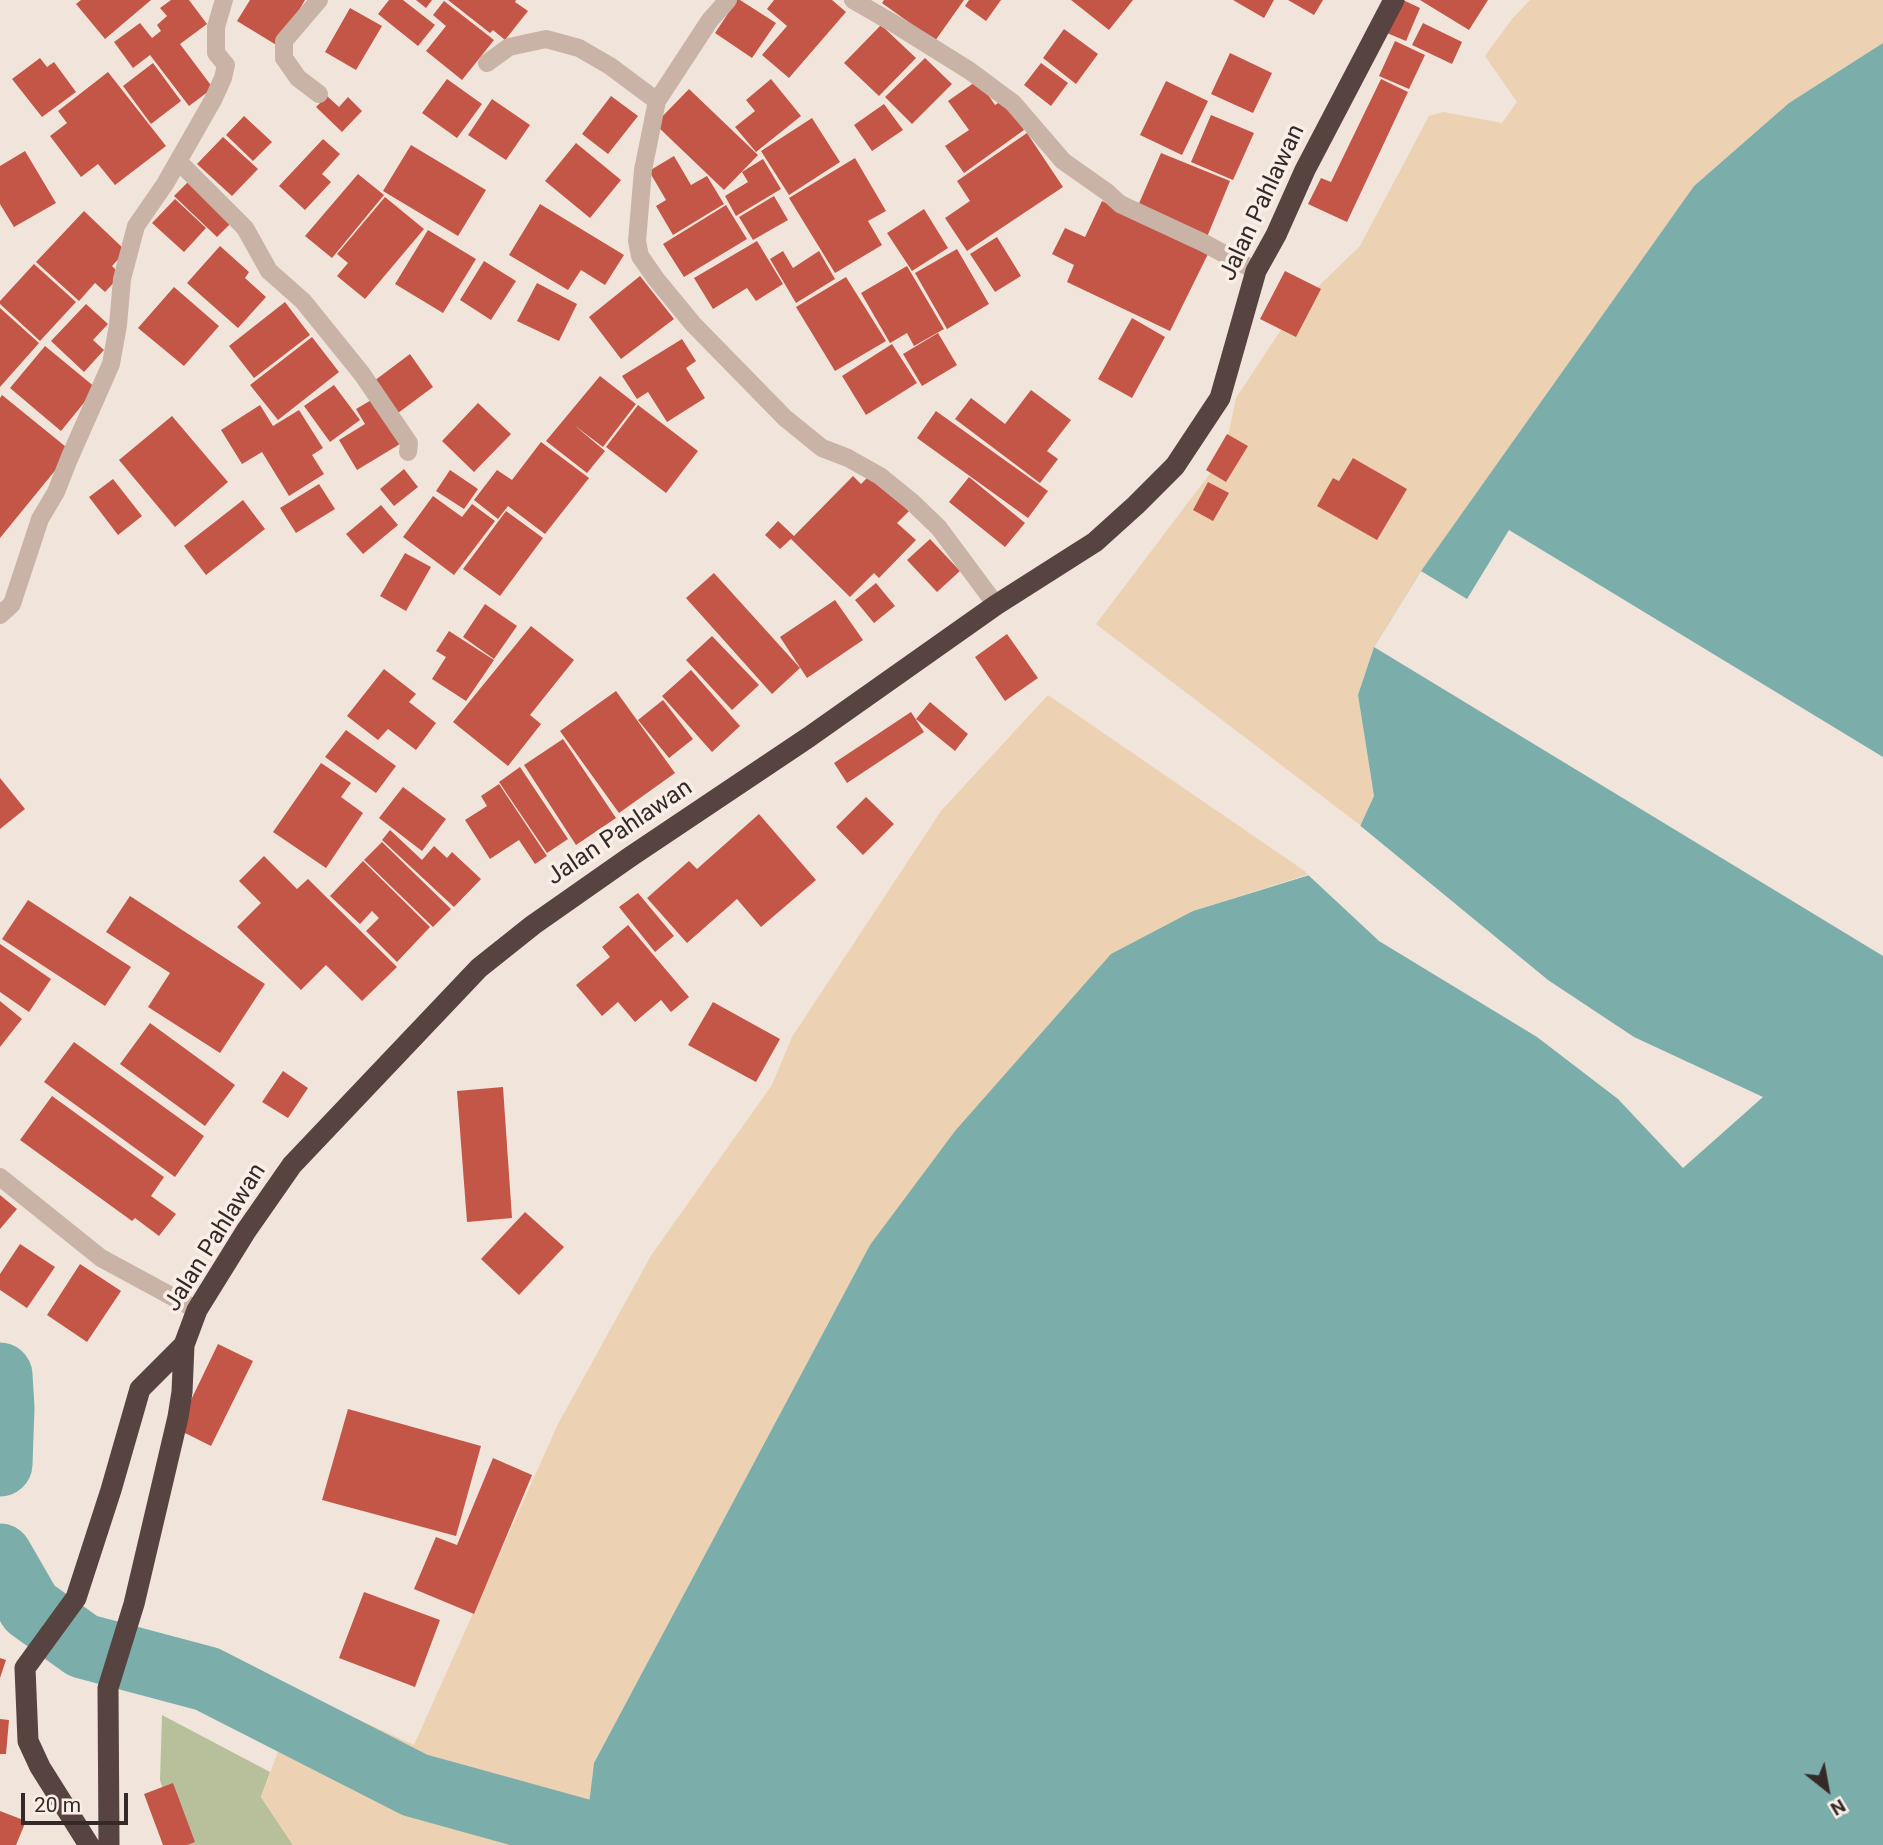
<!DOCTYPE html>
<html>
<head>
<meta charset="utf-8">
<style>
	body { margin:0 }
	#map { position:relative; width:1883px; height:1845px; overflow:hidden; background:#f1e4db; font-family:Roboto,sans-serif }
	canvas { display:block }
	.north { position:absolute; left:1792px; top:1754px; width:70px; height:70px; -webkit-text-stroke:5px #f9efe7; paint-order:stroke; rotate:149deg; font-size:19px; font-weight:700; line-height:28px; text-align:center; color:#362a28 }
	.north::after { content:''; display:block; margin:auto; width:24px; height:32px; background:#362a28; clip-path:polygon(50% 0,100% 100%,50% 72%,0 100%) }
	.scale { position:absolute; left:21px; top:1793px; width:107px; height:32px; box-sizing:border-box; border:4px solid #362a28; border-top:0; padding-left:9px; font-size:21px; line-height:24px; white-space:nowrap; color:#362a28; -webkit-text-stroke:5px #f9efe7; paint-order:stroke }
</style>
</head>
<body>
<div id="map">
<canvas width="1883" height="1845"></canvas>
<div class="north">N</div>
<div class="scale">20 m</div>
</div>
<script>
const ctx = document.querySelector('canvas').getContext('2d');
ctx.lineJoin = 'round';
function fillPath(path, color) { ctx.fillStyle = color; ctx.fill(path, 'evenodd'); }
const toPath = rows => new Path2D(rows.map(r => 'M' + r).join(''));
function strokePath(path, color, width, dash) { ctx.strokeStyle = color; ctx.lineWidth = width; ctx.lineCap = dash ? 'butt' : 'round'; ctx.setLineDash(dash || []); ctx.stroke(path); }
function drawText(font, color, halo, rows, align = 'center') {
  ctx.font = font + ' Roboto,sans-serif'; ctx.lineWidth = 7; ctx.setLineDash([]); ctx.textBaseline = 'middle'; ctx.strokeStyle = halo; ctx.fillStyle = color; for (const [text, x, y, turn = 0] of rows) {
    ctx.save(); ctx.translate(x, y); ctx.rotate((+turn || 0) * Math.PI / 180); ctx.textAlign = isNaN(turn) ? turn : align; if (halo) ctx.strokeText(text, 0, 0); ctx.fillText(text, 0, 0); ctx.restore();
  }
}
fillPath(toPath([
	[162,1715,270,1772,261,1797,293,1845,180,1845,160,1780]
]), '#b8c09b');
fillPath(toPath([
	[1530,0,1883,0,1883,43,1789,103,1694,186,1421,571,1374,647,1358,695,1374,796,1360,825,1096,624,1224,455,1236,398,1294,310,1360,246,1429,116,1443,112,1502,123,1517,102,1485,56,1512,19],
	[1048,695,1309,874,1193,911,870,1245,594,1763,584,1845,293,1845,261,1797,300,1693,414,1745,558,1424,652,1254,772,1085,792,1037,941,811]
]), '#ecd1b2');
fillPath(toPath([
	[1883,43,1883,1845,584,1845,594,1763,870,1245,955,1131,1111,954,1193,911,1342,865,1374,796,1358,695,1374,647,1421,571,1694,186,1789,103]
]), '#7baeaa');
fillPath(toPath([
	[1509,530,1883,757,1883,956,1374,647,1421,571,1467,599],
	[1357,823,1548,980,1634,1037,1763,1097,1683,1168,1618,1099,1537,1037,1379,941,1305,872,1339,862]
]), '#f1e4db');
strokePath(toPath([
	[0,1375,2,1408,0,1464],
	[0,1556,30,1608,83,1646,207,1679,415,1785,585,1832]
]), '#7baeaa', 65);
fillPath(toPath([
	[81,0,151,0,105,39,76,4],
	[171,0,189,0,207,24,180,44,213,88,189,106,150,55,133,68,114,42,140,23,152,38,161,31,157,25,167,16,160,8],
	[250,0,305,0,278,46,237,21],
	[389,0,403,0,435,25,418,46,378,14],
	[416,0,432,0,426,8],
	[448,0,516,0,515,2,528,11,505,40,493,30,490,33],
	[737,0,740,0,776,23,752,58,715,33],
	[774,0,832,0,846,12,789,78,762,55,787,26,767,9],
	[884,0,964,0,935,41,882,3],
	[969,0,1001,0,986,21,965,6],
	[1071,0,1133,0,1109,30],
	[1233,0,1274,0,1264,18],
	[1288,0,1323,0,1314,15],
	[1403,0,1420,8,1406,41,1387,33],
	[1420,0,1488,0,1469,30],
	[444,1,494,40,462,80,426,51,446,26,433,15],
	[350,8,382,26,356,70,325,52],
	[1423,23,1462,42,1452,64,1412,45],
	[881,25,916,58,879,96,844,63],
	[1064,29,1098,54,1076,84,1043,58],
	[1395,41,1425,55,1409,89,1379,76],
	[1230,53,1272,73,1253,113,1211,94],
	[40,58,47,67,54,62,76,92,42,117,12,79],
	[925,58,952,84,912,124,885,97],
	[153,63,181,101,151,124,123,86],
	[1041,63,1068,83,1051,106,1024,85],
	[108,72,166,146,115,185,98,164,81,177,50,136,67,123,58,111],
	[447,79,482,104,457,138,422,113],
	[771,79,801,116,756,152,735,127,755,111,746,100],
	[1381,79,1408,92,1347,222,1308,204,1321,178,1331,182],
	[978,80,995,105,1003,100,1024,130,964,173,945,146,969,130,948,101],
	[1166,81,1208,101,1182,155,1140,135],
	[689,89,758,155,724,190,655,124],
	[327,96,339,107,348,97,362,111,342,132,316,107],
	[611,96,638,116,608,154,582,134],
	[492,99,530,125,506,160,468,135],
	[884,104,903,130,872,151,854,125],
	[1211,115,1254,133,1233,180,1191,162],
	[244,116,272,142,253,161,226,135],
	[812,118,840,162,789,195,761,151],
	[1027,133,1063,187,967,251,945,218,970,201,957,181],
	[223,137,258,169,232,196,197,164],
	[323,139,340,154,322,174,331,182,305,210,279,186],
	[576,143,621,180,590,218,545,181],
	[411,145,486,190,458,236,383,191],
	[25,151,56,203,14,227,0,204,0,166],
	[1161,153,1230,181,1207,237,1137,208],
	[674,156,691,185,707,176,724,204,673,235,656,206,666,200,649,171],
	[855,158,886,211,868,221,882,245,835,273,789,198],
	[763,159,781,189,736,216,725,196,748,182,742,172],
	[358,174,384,195,332,258,305,236],
	[190,180,232,222,217,237,174,196],
	[774,196,788,220,753,240,739,217],
	[385,197,424,229,365,299,337,276,348,263,337,254],
	[175,199,206,228,184,252,152,223],
	[1102,201,1209,252,1170,331,1067,282,1074,265,1052,254,1065,228,1085,237],
	[540,204,624,255,605,285,581,270,568,290,509,255],
	[726,205,747,239,684,277,663,244],
	[924,209,948,248,912,271,887,233],
	[84,211,126,251,112,266,121,275,105,292,95,283,79,301,36,262],
	[428,230,476,259,443,313,395,284],
	[997,237,1021,276,995,292,970,254],
	[757,241,783,284,756,301,747,288,713,309,694,278],
	[220,246,249,272,245,278,266,297,238,328,187,283],
	[957,249,989,304,947,329,915,273],
	[783,251,793,268,819,251,835,279,796,303,770,259],
	[484,261,516,281,491,320,460,300],
	[34,264,76,302,40,341,0,304,0,301],
	[907,266,944,329,914,346,907,333,890,343,861,293],
	[1285,271,1321,289,1296,337,1260,319],
	[640,276,674,319,621,359,589,317],
	[846,277,886,341,835,371,796,307],
	[537,283,577,304,559,341,517,321],
	[174,287,219,326,184,366,138,328],
	[285,302,310,335,254,378,229,346],
	[86,304,108,324,93,340,104,350,84,372,51,341],
	[0,308,39,343,0,387],
	[1132,318,1165,337,1132,398,1098,379],
	[938,333,957,365,922,386,903,354],
	[312,337,339,372,278,420,250,385],
	[682,339,696,361,686,368,705,398,667,422,648,392,637,399,622,376],
	[892,344,917,383,866,415,842,376],
	[45,346,96,388,61,431,10,388],
	[410,354,433,387,398,413,374,381],
	[600,376,636,404,603,447,574,425,605,451,587,473,546,441],
	[334,385,360,420,330,442,304,406],
	[1031,390,1071,420,1047,451,1058,459,1040,483,955,419,971,398,1005,424],
	[2,395,71,451,0,538,0,398],
	[373,399,400,444,357,470,339,440,365,424,356,409],
	[478,403,511,434,474,472,442,441],
	[260,405,273,426,299,410,323,448,312,455,324,474,289,496,262,452,242,464,221,430],
	[638,405,698,451,666,493,606,447],
	[936,411,1048,491,1028,518,917,438],
	[172,416,228,482,175,527,119,460],
	[1227,434,1248,446,1226,482,1206,470],
	[541,442,589,478,545,534,508,506,498,519,474,500,497,470,512,480],
	[1353,458,1407,489,1377,540,1317,506,1333,478,1339,481],
	[404,469,418,487,394,506,380,489],
	[450,470,478,489,464,509,436,491],
	[871,474,909,511,897,523,916,540,879,578,874,573,850,597,791,539,780,549,765,535,778,521,794,536,853,476,861,484],
	[969,477,1025,523,1005,547,949,502],
	[113,479,142,516,118,535,89,497],
	[1208,482,1229,493,1213,521,1193,510],
	[319,484,335,509,296,533,280,508],
	[433,496,462,517,472,504,495,521,454,575,403,537],
	[243,500,265,529,206,575,184,546],
	[381,505,398,525,363,554,346,534],
	[506,511,543,538,500,596,463,569],
	[930,539,960,571,937,592,907,560],
	[405,553,431,567,406,611,380,596],
	[714,573,800,668,772,694,686,598],
	[876,583,895,606,874,623,855,600],
	[835,600,863,640,807,678,780,637],
	[485,604,517,626,494,659,463,637],
	[531,626,574,660,530,715,541,724,508,766,453,722],
	[449,631,494,660,466,701,432,679,446,657,436,651],
	[1007,634,1038,678,1005,701,975,657],
	[712,636,759,685,732,710,686,660],
	[384,669,416,694,409,702,436,723,416,750,388,729,378,740,347,716],
	[691,670,740,726,712,752,662,696],
	[616,691,675,773,619,813,560,731],
	[663,700,693,739,669,758,638,720],
	[930,702,968,734,955,751,916,719],
	[911,712,924,732,847,783,834,763],
	[346,730,396,766,376,793,325,757],
	[563,739,616,818,576,845,524,765],
	[321,763,351,783,341,797,363,813,326,868,273,832],
	[520,767,568,839,547,853,499,782],
	[0,778,25,809,0,829],
	[499,784,547,856,535,864,519,840,490,859,465,820,487,806,481,796],
	[403,787,446,819,422,851,379,818],
	[866,797,894,824,863,855,836,827],
	[759,814,816,880,761,927,737,899,687,943,647,898,689,861,697,869],
	[390,830,422,860,434,846,447,858,452,852,481,879,454,907,382,840],
	[382,842,451,909,433,927,364,860],
	[264,856,297,889,308,879,397,967,362,1001,326,965,301,990,237,927,261,903,239,881],
	[363,861,430,927,397,962,366,931,379,918,372,911,360,924,330,896],
	[638,893,674,936,655,952,619,907],
	[130,896,265,984,220,1053,148,1007,170,973,106,932],
	[28,900,131,967,105,1006,2,939],
	[628,925,689,997,671,1012,661,1000,635,1022,618,1002,602,1016,576,985,610,957,602,947],
	[0,944,51,979,29,1012,0,992],
	[0,1001,22,1019,0,1047],
	[713,1002,780,1039,756,1082,688,1045],
	[150,1023,235,1085,205,1126,120,1064],
	[74,1042,204,1136,175,1177,44,1082],
	[283,1071,308,1088,288,1118,262,1102],
	[503,1087,512,1218,467,1222,457,1091],
	[52,1096,164,1177,151,1196,176,1214,159,1236,135,1218,132,1221,20,1140],
	[0,1195,17,1209,0,1229],
	[525,1212,564,1247,519,1295,481,1259],
	[20,1244,55,1267,27,1308,0,1290,0,1274],
	[80,1264,121,1291,87,1342,47,1315],
	[218,1344,253,1361,211,1446,177,1429],
	[348,1409,481,1446,456,1536,322,1500],
	[493,1458,532,1475,474,1614,414,1589,436,1537,457,1545],
	[364,1592,440,1620,415,1687,339,1658],
	[0,1658,6,1660,0,1678],
	[0,1719,9,1720,6,1754,0,1754],
	[173,1783,195,1842,187,1845,163,1845,144,1794],
	[0,1811,26,1821,16,1845,0,1845]
]), '#c35647');
strokePath(toPath([
	[319,0,284,41,284,58,298,78,319,94],
	[728,0,710,20,657,101,643,170,637,241,640,256,656,279,693,324,785,418,822,448,848,458,880,476,912,502,939,528,996,605],
	[853,0,898,26,970,71,1013,103,1063,161,1107,192,1120,204,1204,243,1256,271],
	[487,63,509,47,546,39,579,48,610,66,657,101],
	[178,161,245,228,269,271,303,301,362,374,409,443,408,452],
	[0,615,12,604,40,519,56,492,69,459,111,364,118,325,122,279,136,226,165,184,213,100,223,78,226,65,216,53,216,27,224,0],
	[0,1177,101,1258,197,1310]
]), '#c9b3a7', 18);
strokePath(toPath([
	[89,1845,40,1767,28,1741,25,1668,76,1598,111,1490,140,1389,184,1345],
	[109,1845,108,1688,134,1604,178,1417,182,1392,184,1345,197,1310,246,1231,292,1165,479,968,533,925,630,857,809,737,996,605,1095,542,1136,505,1175,466,1220,398,1256,271,1276,235,1305,170,1394,0]
]), '#57433f', 21);
drawText('24px', '#362a28', '#f9efe7', [
	["Jalan Pahlawan",1263,203,-65],
	["Jalan Pahlawan",620,833,-34],
	["Jalan Pahlawan",216,1238,-58]
]);
</script>
</body>
</html>
